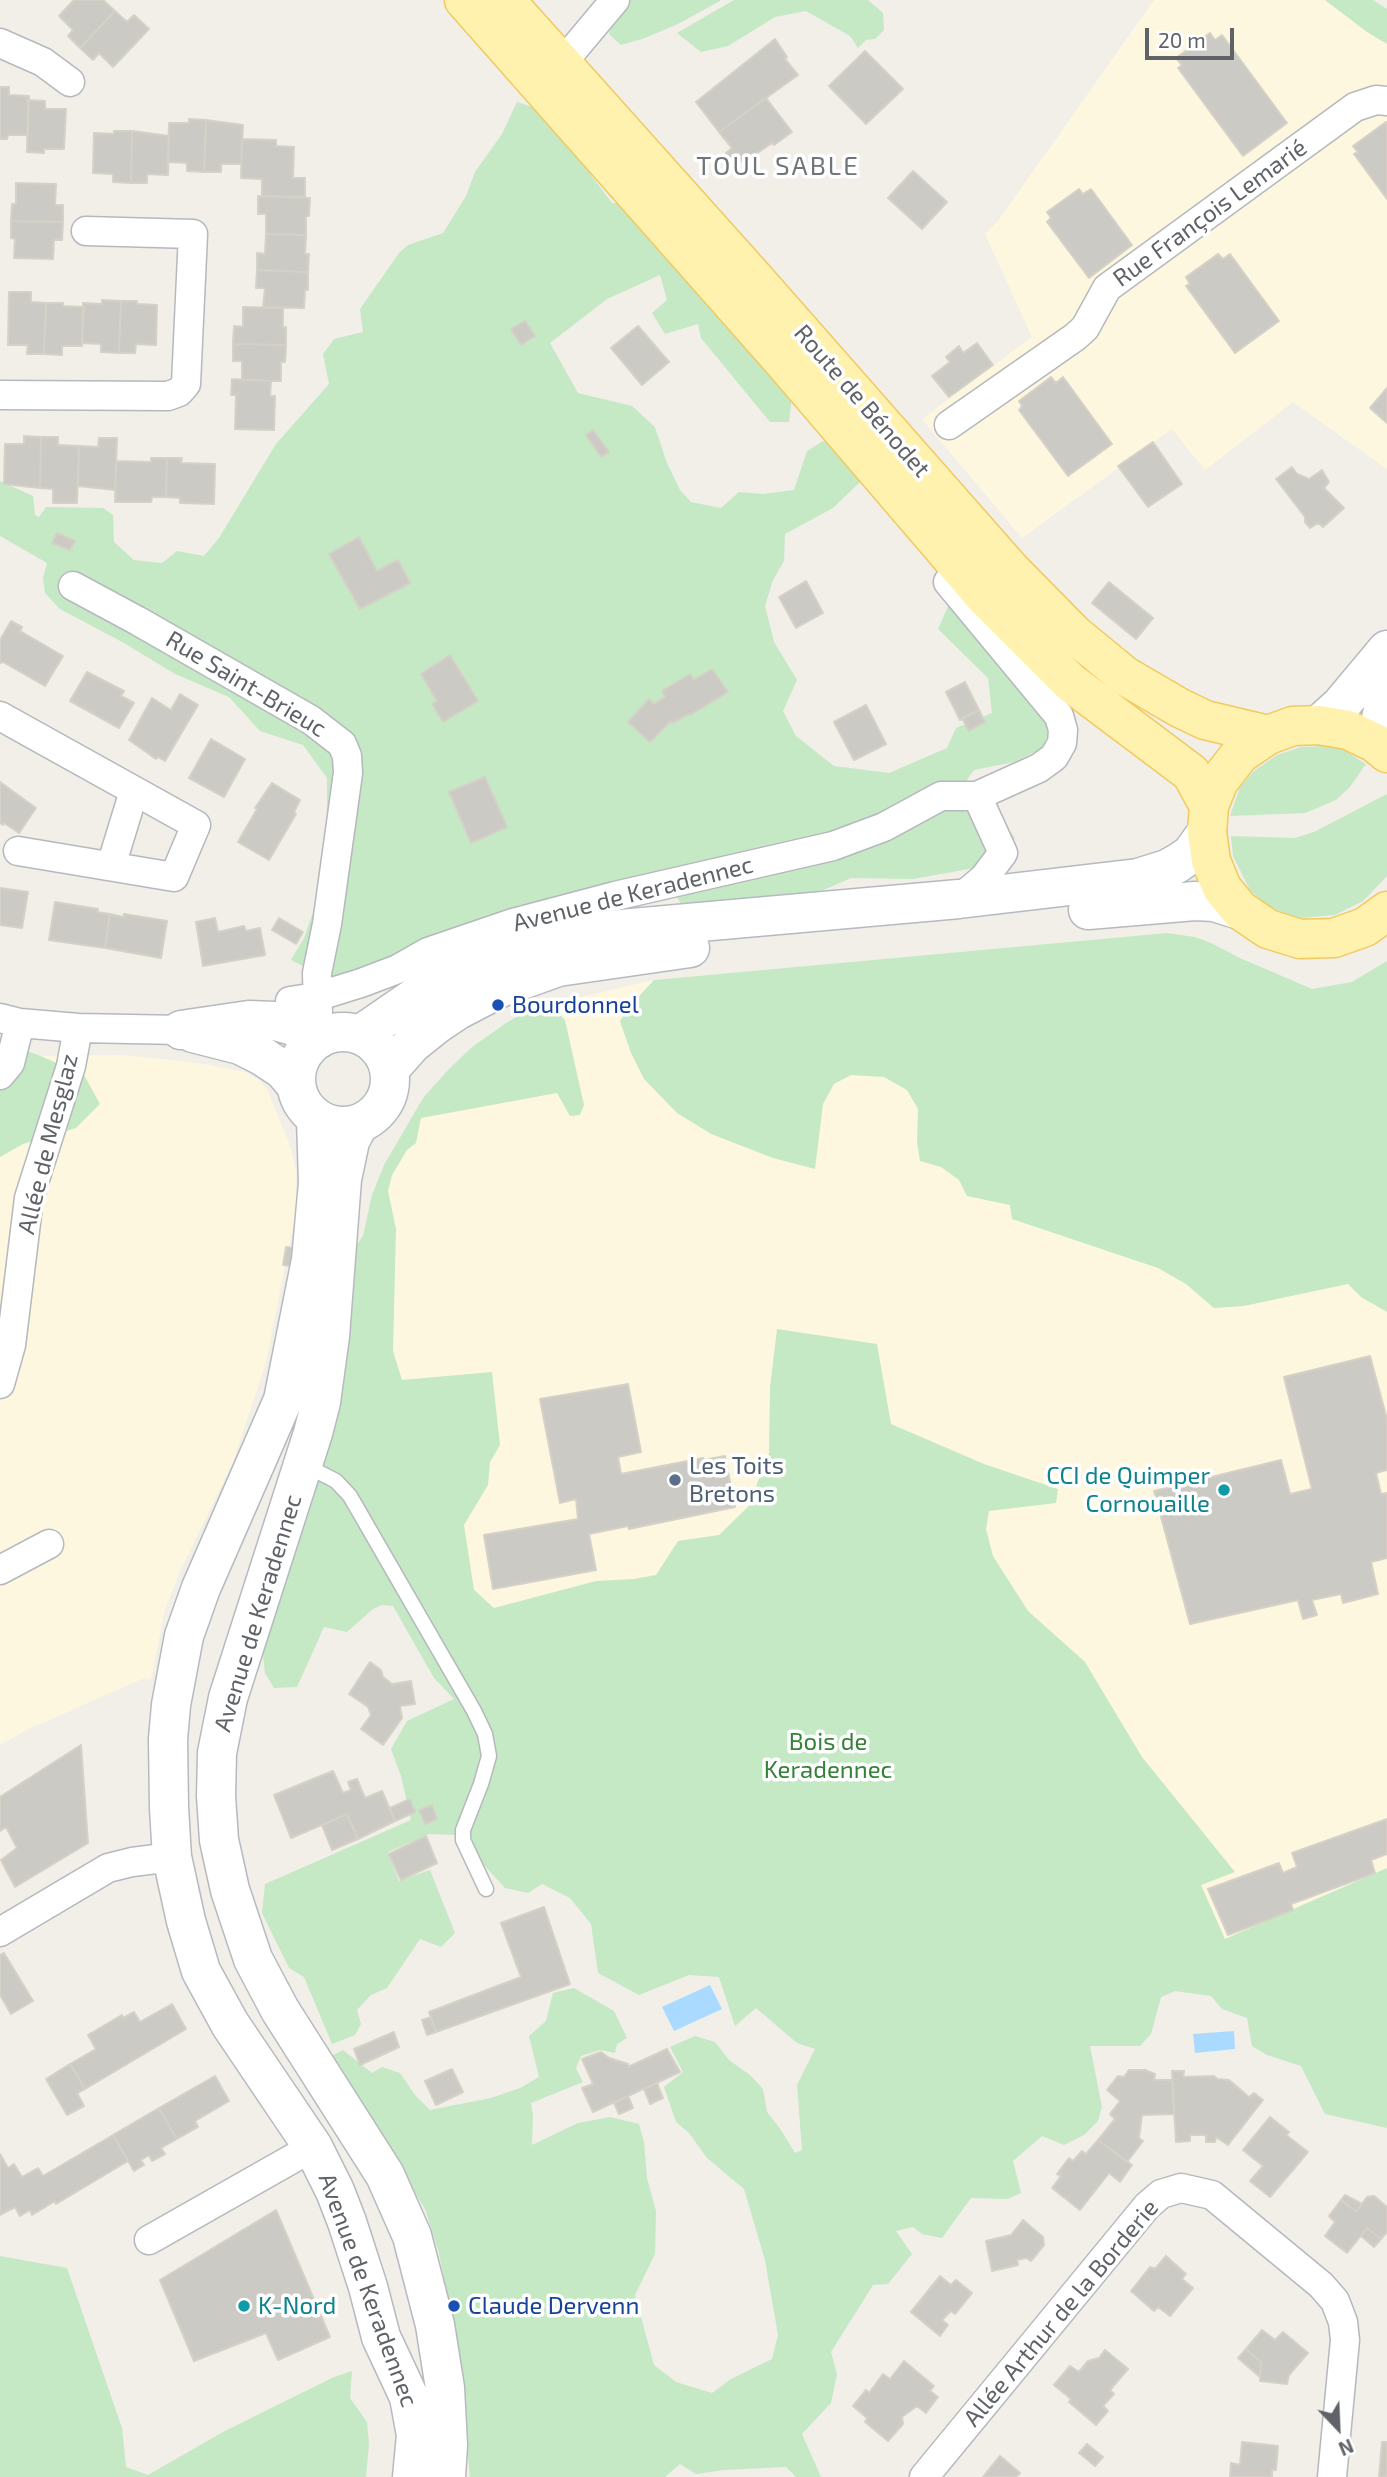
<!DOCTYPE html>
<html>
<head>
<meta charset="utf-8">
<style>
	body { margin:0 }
	#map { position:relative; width:1387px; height:2477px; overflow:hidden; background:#f1efe8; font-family:"Exo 2",sans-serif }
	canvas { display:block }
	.north { position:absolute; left:1303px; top:2393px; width:70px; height:70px; -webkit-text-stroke:5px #fff; paint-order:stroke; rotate:157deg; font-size:19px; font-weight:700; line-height:28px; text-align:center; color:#5f6368 }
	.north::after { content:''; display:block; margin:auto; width:24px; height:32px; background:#5f6368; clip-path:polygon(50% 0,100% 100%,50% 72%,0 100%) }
	.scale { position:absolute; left:1145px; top:28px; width:89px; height:32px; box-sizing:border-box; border:4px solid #5f6368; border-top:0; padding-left:9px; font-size:21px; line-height:24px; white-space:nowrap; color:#5f6368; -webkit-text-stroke:5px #fff; paint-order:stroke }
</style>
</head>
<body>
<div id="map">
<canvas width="1387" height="2477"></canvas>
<div class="north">N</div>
<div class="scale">20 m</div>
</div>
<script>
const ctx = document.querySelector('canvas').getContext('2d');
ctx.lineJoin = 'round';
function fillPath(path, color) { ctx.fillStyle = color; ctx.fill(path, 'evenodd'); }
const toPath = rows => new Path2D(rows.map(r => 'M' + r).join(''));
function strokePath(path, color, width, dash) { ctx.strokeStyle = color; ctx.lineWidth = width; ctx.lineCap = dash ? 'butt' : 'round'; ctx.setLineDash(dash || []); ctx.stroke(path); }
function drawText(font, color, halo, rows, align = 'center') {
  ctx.font = font + ' "Exo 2",sans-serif'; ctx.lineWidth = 7; ctx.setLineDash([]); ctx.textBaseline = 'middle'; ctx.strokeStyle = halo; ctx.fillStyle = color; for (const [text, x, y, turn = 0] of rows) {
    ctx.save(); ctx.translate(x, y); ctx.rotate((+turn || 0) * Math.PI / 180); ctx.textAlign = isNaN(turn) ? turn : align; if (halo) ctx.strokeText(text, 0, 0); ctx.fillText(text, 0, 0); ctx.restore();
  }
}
fillPath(toPath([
	[1154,0,1324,0,1379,26,1387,32,1387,469,1293,402,1205,470,1172,429,1022,538,922,419,1032,337,985,234,998,221],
	[1167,933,1195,937,1250,962,1387,1268,1387,1907,1225,1961,531,1701,357,1462,369,1214,372,1195,384,1165,423,1098,472,1047,506,1023,530,1009,654,980],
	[123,1055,198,1063,245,1072,260,1081,266,1087,291,1148,296,1172,296,1211,265,1366,233,1462,181,1569,165,1609,151,1679,144,1678,27,1730,0,1745,0,1092,41,1056]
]), '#fef7e0');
fillPath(toPath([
	[623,0,720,0,720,1,676,25,645,38,621,45,609,34,614,11],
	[734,0,868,0,883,13,884,30,875,39,866,40,858,48,850,36,806,11,775,17,728,46,701,52,677,33],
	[1325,0,1373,0,1387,9,1387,44,1367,32],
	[517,102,542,110,612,203,633,204,793,388,789,422,770,422,701,338,698,324,665,334,652,313,667,300,660,275,607,299,550,343,578,393,632,406,655,427,667,463,680,490,691,502,721,508,739,492,763,494,794,490,807,451,828,438,861,481,833,508,785,534,784,561,773,580,765,606,774,642,797,680,783,711,796,736,834,766,889,773,947,748,956,728,992,713,988,678,938,629,950,602,1053,717,1043,748,1014,762,974,770,952,801,996,813,1015,838,980,867,913,879,851,878,803,899,686,911,674,893,426,967,396,985,371,975,337,979,317,973,291,960,304,938,318,898,327,842,327,778,303,745,260,731,229,697,175,674,124,643,60,609,45,593,43,578,47,563,0,536,0,481,33,496,35,515,39,517,46,507,103,508,113,515,114,542,134,560,162,563,177,551,204,556,219,538,276,444,329,384,323,354,334,339,363,332,360,309,399,253,408,245,443,233,466,196,475,172,502,134],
	[1323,746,1342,749,1366,764,1349,788,1336,800,1305,813,1230,816,1240,787,1254,771,1277,755,1301,747],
	[1387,794,1387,876,1363,901,1335,915,1301,918,1281,912,1264,903,1250,890,1233,856,1231,836,1295,838,1314,832],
	[1167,933,1195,937,1211,943,1240,958,1312,989,1352,982,1387,961,1387,1312,1361,1297,1348,1284,1244,1306,1214,1308,1186,1284,1158,1268,1012,1219,1010,1205,967,1196,959,1180,941,1167,920,1161,917,1142,918,1109,907,1090,884,1077,851,1075,834,1084,823,1104,815,1169,773,1158,711,1134,677,1113,644,1079,631,1053,620,1021,629,1007,654,980],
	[551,1005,565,1020,584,1105,580,1115,570,1116,557,1093,421,1118,416,1143,407,1150,392,1175,388,1191,396,1229,393,1351,402,1380,492,1372,500,1445,490,1462,488,1485,464,1525,474,1590,494,1608,596,1581,634,1579,656,1575,678,1541,719,1535,748,1507,769,1453,770,1387,777,1329,877,1344,891,1424,984,1464,1058,1489,1056,1503,989,1511,986,1529,993,1556,1028,1611,1085,1662,1142,1757,1235,1872,1201,1885,1225,1939,1387,1868,1387,2128,1325,2114,1301,2066,1267,2055,1252,2046,1247,2018,1222,2009,1211,1996,1175,1991,1161,1997,1151,2034,1140,2046,1090,2046,1102,2107,1098,2121,1084,2135,1064,2145,1042,2136,1013,2161,1021,2193,1007,2199,971,2198,942,2238,922,2234,913,2227,896,2231,912,2254,888,2284,873,2285,831,2352,837,2374,831,2403,802,2434,821,2477,796,2477,786,2467,724,2470,696,2474,680,2464,665,2477,470,2477,455,2328,438,2250,425,2209,414,2191,402,2182,323,2060,343,2050,372,2073,382,2067,400,2073,415,2095,430,2110,491,2098,520,2088,539,2077,529,2036,546,2021,553,1993,574,1988,614,2011,627,2038,617,2044,615,2053,600,2050,581,2056,576,2068,583,2082,531,2103,533,2115,532,2145,578,2123,610,2117,639,2124,644,2142,647,2178,656,2211,655,2254,635,2295,654,2365,676,2382,712,2393,731,2379,772,2359,778,2335,765,2260,744,2189,707,2158,689,2133,676,2122,664,2087,683,2072,670,2047,695,2036,715,2042,729,2060,750,2075,763,2089,767,2112,781,2130,795,2153,802,2150,797,2085,815,2049,797,2043,756,2008,735,2026,719,1977,689,1975,639,1995,598,1973,591,1924,570,1898,542,1884,528,1893,505,1888,456,1835,429,1834,388,1852,399,1881,430,1870,455,1933,441,1947,420,1939,387,1988,371,1995,357,2010,361,2024,355,2035,332,2044,304,1977,289,1968,262,1913,265,1884,411,1820,401,1776,391,1749,407,1721,454,1699,434,1678,393,1606,382,1605,373,1609,347,1632,324,1627,297,1687,274,1688,265,1673,263,1655,264,1629,348,1277,357,1244,363,1236,372,1195,384,1165,423,1098,449,1069,472,1047,506,1023,530,1009],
	[0,1044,36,1054,84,1075,100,1104,76,1128,23,1144,0,1157],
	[0,2256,67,2268,122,2428,126,2467,148,2475,223,2432,334,2377,352,2371,350,2398,367,2422,369,2444,366,2477,0,2477]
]), '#c5e8c5');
fillPath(toPath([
	[710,1985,722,2009,674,2031,662,2007],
	[1234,2031,1235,2049,1195,2053,1193,2034]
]), '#aadaff');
const building = toPath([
	[74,0,103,0,115,11,80,48,68,36,73,30,59,16,74,0],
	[115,11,127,22,134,15,149,29,113,67,99,53,93,60,80,48,115,11],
	[1210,33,1215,40,1222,35,1287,123,1243,156,1178,68,1182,65,1176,58,1210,33],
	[775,39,787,57,785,59,798,75,719,132,696,102,775,39],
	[865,51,903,89,866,124,829,86,865,51],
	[0,87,9,87,9,95,29,96,28,135,8,135,7,139,0,139,0,87],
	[766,98,792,132,774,145,772,143,743,163,737,155,731,160,726,153,732,148,719,132,766,98],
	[28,100,45,101,45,109,66,109,64,149,44,149,44,153,27,152,28,100],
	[189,119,206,120,204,172,187,171,187,163,168,162,169,123,189,123,189,119],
	[206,120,243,125,241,164,221,164,221,172,204,172,206,120],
	[1386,122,1387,123,1387,199,1354,154,1358,152,1353,146,1386,122],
	[114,131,132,131,131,183,113,182,113,174,93,173,94,133,114,134,114,131],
	[132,131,169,136,168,175,147,174,147,183,131,183,132,131],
	[242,139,276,140,276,146,294,147,293,178,305,178,305,197,262,196,262,179,241,178,242,139],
	[913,171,947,202,922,229,888,198,913,171],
	[16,183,56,184,55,205,63,205,63,222,11,221,12,204,16,204,16,183],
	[1079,189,1083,194,1091,189,1132,245,1089,278,1047,222,1051,218,1047,212,1079,189],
	[258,196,310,198,309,216,306,216,306,235,266,234,266,214,258,214,258,196],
	[11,221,63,222,62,240,54,240,53,259,14,258,15,239,11,238,11,221],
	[266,234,306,235,305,254,309,254,308,272,257,270,257,253,265,254,266,234],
	[1218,254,1223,259,1230,254,1279,321,1235,353,1186,286,1190,284,1186,277,1218,254],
	[257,270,308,272,308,290,305,290,304,308,263,307,265,288,256,288,257,270],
	[9,292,31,292,31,302,46,303,44,354,27,354,28,345,8,345,9,292],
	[102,300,121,301,119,353,101,352,101,344,82,343,83,303,102,304,102,300],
	[121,301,137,301,137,304,157,305,156,345,136,344,135,353,119,353,121,301],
	[46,303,63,303,63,306,84,307,82,346,62,346,62,355,44,354,46,303],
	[243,307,283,308,283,328,286,327,286,345,233,344,234,326,243,327,243,307],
	[525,321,535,336,521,345,511,329,525,321],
	[638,326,669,362,642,385,611,348,638,326],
	[977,343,993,365,949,397,932,376,950,362,946,357,959,346,963,353,977,343],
	[233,344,286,345,285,362,281,362,281,381,242,380,242,361,233,361,233,344],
	[1051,377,1056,383,1063,377,1112,444,1068,476,1019,410,1022,406,1019,401,1051,377],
	[232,379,271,381,270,396,275,396,274,430,235,429,236,395,231,395,232,379],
	[1387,388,1387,423,1370,408,1387,388],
	[593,430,609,452,601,457,586,435,593,430],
	[24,436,41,437,40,488,4,484,5,444,24,444,24,436],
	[41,437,58,437,58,445,79,446,77,503,53,503,53,489,40,488,41,437],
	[99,438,117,438,115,490,78,486,79,446,98,447,99,438],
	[1153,442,1182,484,1148,507,1118,466,1153,442],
	[151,458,167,458,166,497,152,497,151,502,115,502,116,461,151,462,151,458],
	[167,458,182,458,181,463,215,464,214,504,180,503,180,498,166,497,167,458],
	[1292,467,1297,474,1309,479,1322,470,1329,482,1324,488,1344,508,1323,527,1318,523,1310,528,1305,522,1305,517,1276,479,1292,467],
	[57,533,75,541,70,550,52,543,57,533],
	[359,537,377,571,398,560,410,583,360,609,329,554,359,537],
	[806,581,823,613,796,628,779,597,806,581],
	[1109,582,1153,618,1136,639,1092,603,1109,582],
	[11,621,22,627,20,631,63,656,45,686,3,662,0,663,0,640,11,621],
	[450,655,478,701,443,722,432,704,437,701,421,674,450,655],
	[712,669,728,692,690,715,689,714,672,723,671,721,650,742,628,722,649,699,654,704,665,697,662,691,690,674,694,680,712,669],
	[87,672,124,691,121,696,134,703,119,728,70,701,87,672],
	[965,682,979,710,960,720,946,692,965,682],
	[180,694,198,705,165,761,158,757,156,759,129,740,152,698,171,710,180,694],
	[866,705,886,744,854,760,834,722,866,705],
	[979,710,985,722,969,731,962,718,979,710],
	[211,739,245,759,224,797,189,778,211,739],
	[485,777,507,827,471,843,449,792,485,777],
	[0,782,36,808,19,833,4,823,3,825,0,823,0,782],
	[272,783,300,800,294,812,296,814,269,860,238,842,257,809,255,808,272,783],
	[0,888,28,892,22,928,0,925,0,888],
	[55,902,98,909,97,912,110,914,105,948,49,940,55,902],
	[110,914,124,917,124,914,167,921,161,958,105,948,110,914],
	[215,918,218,932,244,926,246,931,260,928,265,955,203,966,196,922,215,918],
	[279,918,303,932,296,944,272,930,279,918],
	[286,1247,293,1248,291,1266,283,1265,286,1247],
	[1370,1356,1387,1419,1387,1470,1376,1473,1381,1494,1387,1493,1387,1558,1371,1562,1378,1594,1343,1603,1341,1594,1312,1600,1317,1615,1303,1619,1298,1600,1190,1624,1154,1491,1281,1460,1290,1494,1312,1489,1284,1377,1370,1356],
	[628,1384,641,1452,618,1457,621,1474,703,1458,703,1460,725,1456,735,1507,629,1529,628,1526,589,1534,596,1570,493,1589,484,1535,578,1519,576,1499,560,1503,540,1399,628,1384],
	[370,1662,381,1670,383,1677,392,1684,411,1681,415,1704,400,1706,402,1718,383,1745,361,1729,371,1715,368,1707,349,1694,370,1662],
	[81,1745,88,1843,15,1887,1,1860,17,1848,6,1827,0,1831,0,1797,81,1745],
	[333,1771,343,1793,351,1790,348,1782,357,1779,365,1798,382,1791,395,1821,358,1839,347,1814,291,1838,274,1795,333,1771],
	[410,1799,415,1812,395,1821,390,1808,410,1799],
	[432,1805,437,1819,425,1824,419,1810,432,1805],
	[347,1814,358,1839,332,1850,322,1825,347,1814],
	[1387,1819,1387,1854,1371,1860,1375,1873,1291,1904,1293,1910,1228,1935,1208,1889,1279,1863,1283,1873,1297,1867,1292,1853,1387,1819],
	[426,1836,437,1863,401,1880,389,1854,426,1836],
	[544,1907,570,1984,436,2032,429,2012,521,1977,501,1923,544,1907],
	[4,1953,33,2001,11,2014,0,1995,0,1955,4,1953],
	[172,2004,186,2029,85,2089,70,2064,96,2049,88,2035,122,2015,123,2018,134,2012,140,2022,172,2004],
	[431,2017,436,2032,427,2035,422,2020,431,2017],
	[394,2032,399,2047,360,2065,354,2049,394,2032],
	[667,2049,680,2072,593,2112,582,2088,593,2084,582,2059,601,2052,609,2058,628,2064,628,2067,667,2049],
	[70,2064,85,2089,77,2093,84,2106,67,2115,46,2079,70,2064],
	[452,2069,463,2092,436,2105,425,2081,452,2069],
	[1129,2070,1145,2070,1155,2074,1154,2080,1172,2080,1174,2114,1142,2115,1139,2138,1143,2141,1127,2162,1098,2140,1115,2119,1110,2114,1120,2101,1107,2090,1118,2076,1124,2077,1129,2070],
	[1172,2071,1184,2071,1183,2077,1214,2076,1217,2079,1229,2080,1249,2097,1254,2093,1263,2100,1228,2145,1216,2137,1215,2142,1206,2142,1206,2135,1190,2135,1190,2141,1176,2142,1172,2071],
	[215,2076,229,2101,195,2121,198,2127,177,2139,159,2108,215,2076],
	[657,2083,663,2098,650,2104,644,2089,657,2083],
	[628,2096,633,2108,619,2114,614,2103,628,2096],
	[159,2108,177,2139,161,2148,165,2154,152,2161,149,2155,141,2160,144,2165,134,2171,113,2135,159,2108],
	[1270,2117,1289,2132,1286,2135,1308,2152,1270,2197,1250,2181,1263,2166,1243,2150,1270,2117],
	[113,2135,128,2161,56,2204,55,2201,32,2215,30,2210,20,2216,15,2207,0,2215,0,2154,8,2168,14,2164,22,2177,38,2168,43,2176,113,2135],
	[1098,2140,1132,2165,1120,2182,1109,2173,1080,2210,1052,2188,1061,2176,1057,2174,1069,2158,1073,2161,1082,2151,1086,2154,1098,2140],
	[1345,2195,1362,2204,1356,2212,1341,2200,1345,2195],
	[1374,2196,1387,2207,1387,2232,1381,2239,1367,2228,1347,2253,1325,2236,1335,2222,1329,2216,1341,2200,1356,2212,1367,2197,1374,2196],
	[276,2210,330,2337,278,2360,266,2333,194,2361,160,2280,276,2210],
	[1023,2220,1043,2237,1044,2245,1031,2261,1026,2258,1017,2260,1018,2265,992,2271,986,2241,1011,2235,1023,2220],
	[1367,2228,1381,2239,1374,2247,1361,2236,1367,2228],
	[1166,2256,1186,2274,1182,2279,1193,2288,1170,2316,1158,2307,1154,2311,1131,2291,1150,2267,1155,2269,1166,2256],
	[940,2276,951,2285,956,2280,972,2293,955,2314,951,2311,942,2320,948,2325,940,2336,911,2312,940,2276],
	[1262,2330,1275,2340,1283,2332,1308,2353,1289,2375,1287,2384,1260,2381,1261,2362,1246,2349,1262,2330],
	[1246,2349,1261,2362,1260,2377,1238,2358,1246,2349],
	[1105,2350,1128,2369,1110,2390,1114,2394,1103,2406,1108,2411,1096,2425,1069,2402,1071,2399,1054,2385,1070,2366,1079,2372,1088,2361,1099,2358,1105,2350],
	[904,2361,934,2386,930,2391,938,2397,926,2413,917,2406,906,2414,902,2417,903,2424,888,2441,865,2422,867,2418,853,2406,866,2390,869,2393,883,2374,890,2379,904,2361],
	[1242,2442,1278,2446,1276,2470,1272,2470,1272,2477,1230,2477,1231,2463,1240,2465,1242,2442],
	[1382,2442,1387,2442,1387,2477,1379,2477,1382,2442],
	[1087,2444,1103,2457,1095,2466,1079,2453,1087,2444],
	[1000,2456,1020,2473,1016,2477,983,2477,1000,2456]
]);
fillPath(building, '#cccac5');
strokePath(building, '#d6d1c6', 2);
const lane = toPath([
	[305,1465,336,1481,350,1496,474,1711,485,1734,489,1756,481,1784,463,1830,463,1840,486,1889]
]);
const street = toPath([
	[0,43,43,62,70,82],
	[563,62,615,0],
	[0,395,168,396,179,392,186,384,193,234,86,231],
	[949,425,1075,337,1085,328,1107,288,1355,107,1376,100,1387,101],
	[73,586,138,621,311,720,342,744,347,756,348,773,327,924,317,973,318,1013],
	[0,716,196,825,174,877,18,851],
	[111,866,134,791],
	[959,899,984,878,1003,853,977,796],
	[290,1001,316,997,361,983,398,969,428,952,513,923,615,896,833,846,884,827,941,796,977,796,1039,768,1054,757,1062,743,1063,730,1059,716,948,582],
	[0,1018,20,1023,78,1028,181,1030],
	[0,1075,10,1063,20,1023],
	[0,1384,11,1345,29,1198,71,1066,78,1028],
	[0,1570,49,1544],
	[0,1932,108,1868,132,1862,172,1857],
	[149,2240,313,2147],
	[924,2477,1147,2206,1161,2194,1181,2188,1212,2195,1321,2285,1335,2301,1343,2322,1345,2340,1332,2477]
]);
const secondary = toPath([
	[1319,725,1341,705,1387,650],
	[1375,743,1387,694],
	[1088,910,1195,901,1214,902,1240,910],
	[181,1030,249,1020,275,1021,293,1026,319,1039],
	'296 1079a47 47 0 1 1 94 0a47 47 0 1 1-94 0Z',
	[193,1033,240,1045,262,1056,283,1070,296,1085],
	[360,1035,443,978,480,961,527,945,587,932,959,899,1138,878,1167,869,1178,863,1191,854,1207,832],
	[389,1070,412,1044,437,1024,458,1010,502,987,558,967,690,948],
	[316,1119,318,1183,311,1260,283,1400,201,1588,184,1636,171,1705,168,1739,169,1808,172,1857,186,1921,201,1971,230,2024,313,2147,335,2191,347,2222,368,2287,381,2337,409,2397,416,2435,412,2477],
	[359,1124,350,1141,342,1179,330,1336,321,1402,313,1433,228,1698,217,1753,216,1796,219,1840,230,1890,253,1959,280,2010,385,2175,412,2236,435,2325,445,2388,448,2445,446,2477]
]);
const primary = toPath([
	[464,0,781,359,984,596,1070,682,1191,773,1209,806],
	[505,0,753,277,1011,570,1074,634,1125,676,1180,708,1205,720,1268,735],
	[1387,753,1375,743,1348,730,1319,725,1293,726,1268,735,1240,754,1219,781,1209,806,1207,832,1211,861,1222,888,1240,910,1268,929,1300,939,1334,938,1365,927,1387,911]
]);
strokePath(lane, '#b5b8bc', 17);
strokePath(street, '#b5b8bc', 31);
strokePath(secondary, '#b6babf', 41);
strokePath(primary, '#f2c960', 41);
strokePath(lane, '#fff', 14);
strokePath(street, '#fff', 28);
strokePath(secondary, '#fff', 38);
strokePath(primary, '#fff2af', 38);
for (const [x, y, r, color] of [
	[498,1005,7,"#1a4fb4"],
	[675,1480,7,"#5c6f8a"],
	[1224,1490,7,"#0f9aa8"],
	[244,2306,7,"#0f9aa8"],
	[454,2306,7,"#1a4fb4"]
]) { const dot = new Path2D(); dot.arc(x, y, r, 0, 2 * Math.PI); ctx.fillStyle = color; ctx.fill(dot); strokePath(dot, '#fff', 2.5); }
drawText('24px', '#5f6368', '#fff', [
	["Rue François Lemarié",1210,213,-36],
	["Route de Bénodet",862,401,49],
	["Rue Saint-Brieuc",246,684,31],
	["Avenue de Keradennec",633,894,-14],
	["Allée de Mesglaz",48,1144,-76],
	["Avenue de Keradennec",258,1613,-73],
	["Avenue de Keradennec",368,2290,70],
	["Allée Arthur de la Borderie",1061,2313,-50]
]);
drawText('24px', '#164399', '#fff', [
	["Bourdonnel",512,1005],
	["Claude Dervenn",468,2306]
], 'left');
drawText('24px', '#4e5e75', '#fff', [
	["Les Toits",689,1466],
	["Bretons",689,1494]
], 'left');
drawText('24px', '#0d838f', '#fff', [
	["CCI de Quimper",1210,1476],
	["Cornouaille",1210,1504],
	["K-Nord",258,2306,"left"]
], 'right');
drawText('24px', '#348238', '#fff', [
	["Bois de",828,1742],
	["Keradennec",828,1770]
]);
ctx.letterSpacing = '2px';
drawText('26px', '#70757a', '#fff', [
	["TOUL SABLE",778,166]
]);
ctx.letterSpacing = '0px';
</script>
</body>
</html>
